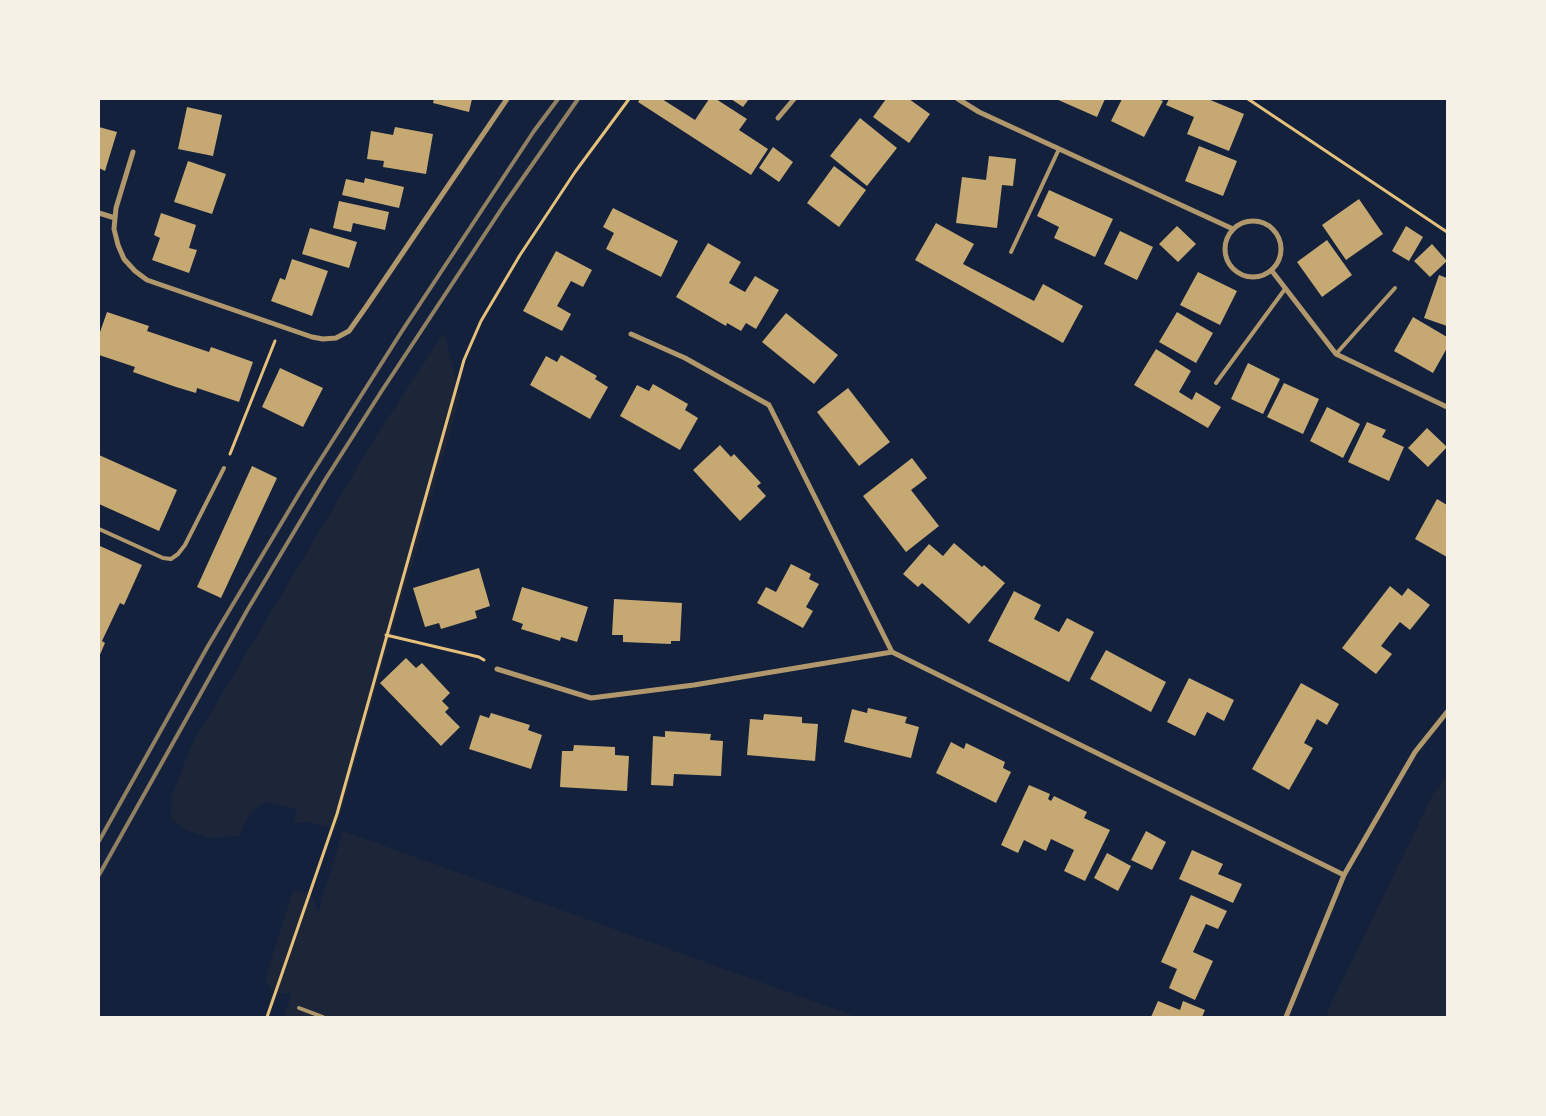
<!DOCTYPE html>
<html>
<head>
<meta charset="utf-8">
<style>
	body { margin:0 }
	#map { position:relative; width:1546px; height:1116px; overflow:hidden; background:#14213d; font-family:Raleway,sans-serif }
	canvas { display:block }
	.frame { position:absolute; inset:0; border:100px solid #f6f1e7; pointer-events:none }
</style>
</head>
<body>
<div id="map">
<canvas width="1546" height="1116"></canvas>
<div class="frame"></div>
</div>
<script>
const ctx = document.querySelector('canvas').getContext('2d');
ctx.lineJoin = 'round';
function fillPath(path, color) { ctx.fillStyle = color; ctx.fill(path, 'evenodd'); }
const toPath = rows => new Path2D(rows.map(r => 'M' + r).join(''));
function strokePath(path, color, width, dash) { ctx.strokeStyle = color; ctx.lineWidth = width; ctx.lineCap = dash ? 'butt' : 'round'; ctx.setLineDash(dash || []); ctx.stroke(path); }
fillPath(toPath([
	[444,333,460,397,336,829,309,822,294,823,297,809,266,802,251,811,239,836,208,838,185,829,171,819,172,796,191,746,376,436],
	[1447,775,1447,1017,1326,1017,1330,1006,1433,794],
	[343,831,857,1017,284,1017,292,993,275,993,265,980,293,890,310,893,318,912]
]), '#1d2539');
fillPath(toPath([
	[434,99,472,99,469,112,433,103],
	[640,99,662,99,695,120,709,99,716,99,747,119,739,130,768,149,751,175,638,102],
	[731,99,749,99,743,107],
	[886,99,909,99,930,114,909,143,873,117],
	[1056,99,1105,99,1097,117],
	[1122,99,1158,99,1163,101,1144,137,1111,121],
	[1169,99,1208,99,1244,114,1229,151,1187,134,1194,117,1166,105],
	[187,107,222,115,213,156,178,149],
	[860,118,897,148,867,186,830,156],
	[99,127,117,132,105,171,99,168],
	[395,127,433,134,426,174,383,167,384,161,367,159,371,131,393,135],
	[1199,146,1237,161,1223,196,1185,181],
	[773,147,793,162,779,182,759,168],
	[989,156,1016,159,1013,186,1002,185,997,228,956,223,962,177,986,180],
	[188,161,226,174,212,214,174,202],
	[834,166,866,190,839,227,807,203],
	[365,178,404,187,399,208,342,195,346,179,364,183],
	[1049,190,1113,219,1095,257,1054,238,1059,227,1037,216],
	[1359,199,1383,234,1346,260,1322,225],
	[339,201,389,212,385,230,353,223,351,232,333,228],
	[613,208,678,241,661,277,606,249,614,233,603,227],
	[161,213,196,225,189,248,197,250,189,273,152,260,160,238,154,235],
	[936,223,974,244,963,264,1034,301,1043,284,1083,306,1063,343,915,260],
	[1177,226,1196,244,1178,262,1159,244],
	[1406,226,1423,237,1409,261,1392,251],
	[310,228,357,242,349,268,302,254],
	[1120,231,1153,247,1137,280,1104,264],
	[1327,240,1352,275,1322,297,1297,262],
	[708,243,741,262,729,283,745,292,755,276,779,290,756,329,746,323,741,331,727,323,726,326,676,297],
	[1432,244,1447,261,1430,277,1414,261],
	[556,251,592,270,583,287,571,281,557,306,571,314,562,331,523,311],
	[292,259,328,271,312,316,271,301,280,278,285,280],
	[1198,272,1237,291,1220,325,1180,305],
	[1439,275,1447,278,1447,326,1424,318],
	[107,312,149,326,147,331,209,352,211,347,253,362,239,402,197,388,196,393,176,387,133,372,135,367,99,355,99,335],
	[1177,312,1213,333,1196,363,1159,342],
	[786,313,838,355,814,384,762,342],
	[1413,317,1447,337,1447,348,1433,373,1394,351],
	[1156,349,1191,371,1179,392,1192,400,1196,392,1221,407,1208,428,1134,385],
	[561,355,597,376,595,379,608,387,590,419,530,385,546,356,557,362],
	[1248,363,1280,379,1263,414,1231,399],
	[280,368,323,388,303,427,262,407],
	[1284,383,1319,399,1303,434,1267,417],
	[653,384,688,404,685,410,698,418,680,450,620,416,637,385,649,391],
	[848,388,890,442,859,466,817,412],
	[1327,407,1360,424,1343,458,1310,441],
	[1367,422,1386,430,1382,437,1404,447,1389,481,1348,462],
	[1427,428,1447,447,1428,467,1408,448],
	[720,445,731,457,734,454,761,483,757,486,766,496,740,521,693,470],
	[99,455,177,490,159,531,99,504],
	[912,458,927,478,911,490,939,526,906,552,863,496],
	[252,466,277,478,221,598,197,587],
	[1437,499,1447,505,1447,557,1415,539],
	[954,543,982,567,984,565,1005,583,969,624,922,583,918,587,903,574,929,544,943,556],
	[100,546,142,565,124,605,120,603,102,641,105,643,99,657,99,549],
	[791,564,811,574,809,579,819,584,806,607,813,611,803,628,757,603,766,587,776,592],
	[479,568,490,606,475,611,477,618,441,629,439,623,425,627,413,588],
	[1390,586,1402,596,1408,588,1430,605,1410,630,1400,622,1391,633,1381,646,1392,654,1376,674,1342,648],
	[522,587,588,607,577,642,561,637,560,641,521,629,523,624,512,620],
	[1014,591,1041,605,1034,619,1059,632,1067,618,1094,632,1069,682,988,641],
	[614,599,682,603,680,641,671,641,671,644,623,642,623,635,612,635],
	[1106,650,1166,682,1151,712,1090,679],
	[406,658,416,668,422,663,450,693,442,701,449,708,445,712,460,727,441,746,380,683],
	[1189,678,1234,700,1224,721,1207,712,1195,736,1167,722],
	[1301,683,1339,704,1327,725,1317,719,1304,743,1313,748,1289,790,1252,769],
	[868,708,907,717,905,723,919,727,911,758,844,742,852,709,867,713],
	[491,713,530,725,528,730,542,735,531,769,469,749,480,715,489,718],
	[764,714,802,717,802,723,818,724,815,761,747,755,750,719,763,720],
	[665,731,711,734,710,740,723,741,721,776,674,774,673,786,651,785,653,736,665,737],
	[951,742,964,749,966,743,1005,762,1003,768,1011,772,996,803,936,773],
	[574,745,615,747,615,755,629,756,627,791,560,787,562,751,573,751],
	[1029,785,1050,794,1048,799,1051,801,1054,796,1087,812,1084,818,1110,830,1085,881,1064,871,1074,850,1051,839,1046,851,1024,840,1018,853,1001,845],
	[1146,831,1166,842,1152,870,1131,860],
	[1192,850,1223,864,1218,874,1242,884,1233,903,1179,879],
	[1107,853,1131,866,1118,891,1094,878],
	[1191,895,1227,911,1218,929,1206,924,1193,952,1213,961,1195,1000,1169,988,1177,969,1161,962],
	[1158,1001,1180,1010,1183,1001,1205,1010,1202,1017,1151,1017]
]), '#c6a872');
strokePath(toPath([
	[1248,99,1447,232],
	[230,454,275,341],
	[386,635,479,657,484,660],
	[267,1017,337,814,464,360,481,321,520,255,575,172,629,99]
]), '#e5c07b', 3);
strokePath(toPath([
	[1011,252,1059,149],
	[1336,354,1395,288],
	[1216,383,1285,289],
	[99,529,163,558,171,559,178,554,185,545,224,468],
	[299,1008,323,1017]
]), '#b1986c', 4);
strokePath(toPath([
	[958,99,979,112,1233,229],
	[778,118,794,99],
	[133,152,116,208,114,229,118,245,124,259,135,271,147,280,312,337,323,339,336,338,349,331,366,307,507,99],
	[99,213,115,218],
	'1225 249a28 28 0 1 1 56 0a28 28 0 1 1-56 0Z',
	[1272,271,1336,354,1447,407],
	[631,334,685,358,769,405,892,652,1344,875],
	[497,669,591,698,694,685,892,652],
	[1286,1017,1344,875,1415,752,1447,712]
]), '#b1986c', 5);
strokePath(toPath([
	[99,841,208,646,300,492,402,331,534,131,558,99],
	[99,875,248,609,325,480,381,392,504,205,578,99]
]), '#918062', 4);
</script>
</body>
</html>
